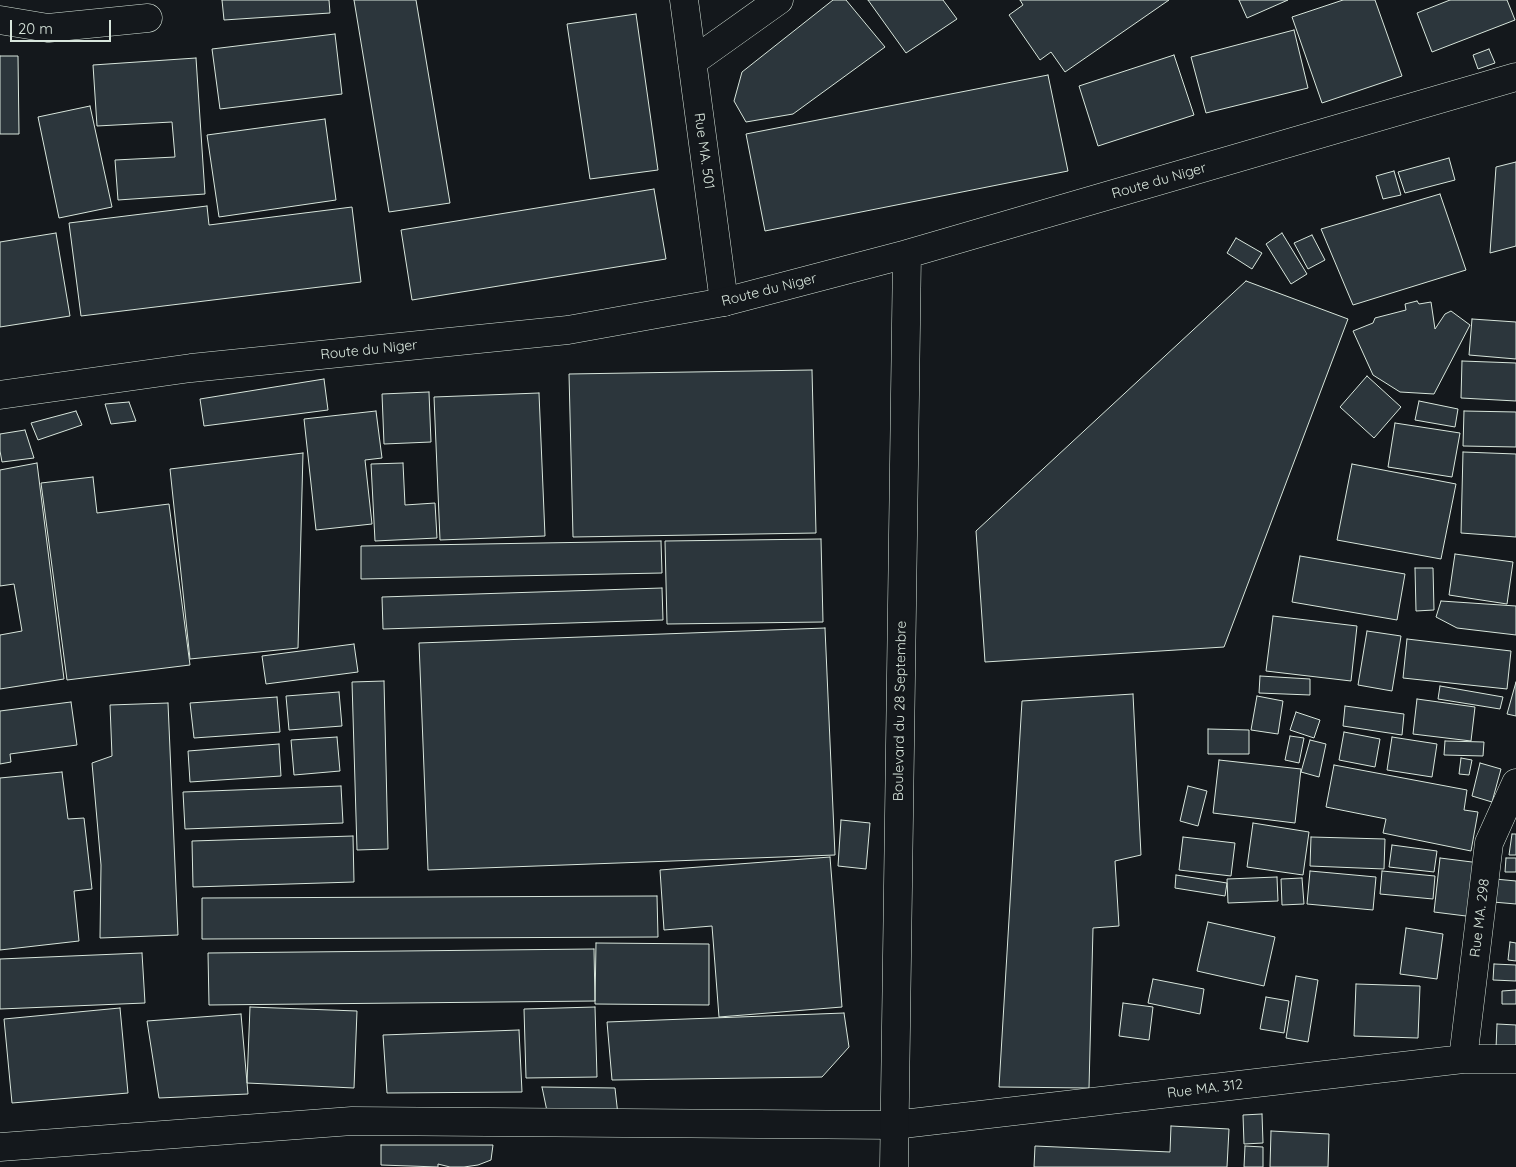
<!DOCTYPE html>
<html>
<head>
<meta charset="utf-8">
<style>
	body { margin:0 }
	#map { position:relative; width:1516px; height:1167px; overflow:hidden; background:#14181c; font-family:Quicksand,sans-serif }
	canvas { display:block }
	.scale { position:absolute; left:10px; top:20px; width:101px; height:22px; box-sizing:border-box; border:2px solid #d8e6dc; border-top:0; padding-left:6px; font-size:15px; line-height:18px; white-space:nowrap; color:#d8e6dc; -webkit-text-stroke:4px #14181c; paint-order:stroke }
</style>
</head>
<body>
<div id="map">
<canvas width="1516" height="1167"></canvas>
<div class="scale">20 m</div>
</div>
<script>
const ctx = document.querySelector('canvas').getContext('2d');
ctx.lineJoin = 'round';
function fillPath(path, color) { ctx.fillStyle = color; ctx.fill(path, 'evenodd'); }
const toPath = rows => new Path2D(rows.map(r => 'M' + r).join(''));
function strokePath(path, color, width, dash) { ctx.strokeStyle = color; ctx.lineWidth = width; ctx.lineCap = dash ? 'butt' : 'round'; ctx.setLineDash(dash || []); ctx.stroke(path); }
function drawText(font, color, halo, rows, align = 'center') {
  ctx.font = font + ' Quicksand,sans-serif'; ctx.lineWidth = 4; ctx.setLineDash([]); ctx.textBaseline = 'middle'; ctx.strokeStyle = halo; ctx.fillStyle = color; for (const [text, x, y, turn = 0] of rows) {
    ctx.save(); ctx.translate(x, y); ctx.rotate((+turn || 0) * Math.PI / 180); ctx.textAlign = isNaN(turn) ? turn : align; if (halo) ctx.strokeText(text, 0, 0); ctx.fillText(text, 0, 0); ctx.restore();
  }
}
const building = toPath([
	[222,0,329,0,330,13,224,20,222,0],
	[354,0,416,0,450,203,389,212,354,0],
	[833,0,846,0,885,47,793,114,746,122,734,101,742,72,833,0],
	[868,0,943,0,957,19,906,53,868,0],
	[1020,0,1169,0,1065,72,1051,52,1040,60,1009,15,1023,5,1020,0],
	[1239,0,1288,0,1247,18,1239,0],
	[1343,0,1375,0,1402,76,1322,103,1292,17,1343,0],
	[1450,0,1507,0,1515,20,1432,52,1417,13,1450,0],
	[636,14,658,170,590,179,567,24,636,14],
	[1294,30,1308,88,1206,113,1191,57,1294,30],
	[335,34,342,94,220,109,212,49,335,34],
	[1489,49,1495,63,1478,69,1473,55,1489,49],
	[1174,55,1194,115,1098,146,1079,86,1174,55],
	[0,56,18,56,19,134,0,134,0,56],
	[196,58,205,194,118,200,115,160,175,157,172,122,97,126,93,65,196,58],
	[1048,75,1068,171,765,231,746,134,1048,75],
	[90,106,112,207,59,218,38,117,90,106],
	[325,119,336,200,219,217,207,135,325,119],
	[1449,158,1455,180,1405,193,1398,172,1449,158],
	[1516,162,1516,246,1490,253,1496,167,1516,162],
	[1394,171,1401,195,1383,199,1376,176,1394,171],
	[654,189,666,259,412,300,401,230,654,189],
	[1440,194,1466,270,1353,305,1321,229,1440,194],
	[207,206,209,225,352,207,361,282,81,316,69,223,207,206],
	[56,233,70,316,0,327,0,242,56,233],
	[1282,233,1307,274,1291,284,1266,244,1282,233],
	[1312,235,1325,260,1308,269,1294,243,1312,235],
	[1236,238,1262,253,1252,269,1227,253,1236,238],
	[1246,281,1348,319,1224,647,985,662,976,531,1246,281],
	[1417,301,1419,304,1431,302,1435,329,1445,314,1451,311,1470,325,1434,394,1400,392,1373,375,1353,331,1373,323,1375,318,1406,310,1405,304,1417,301],
	[1472,319,1516,322,1516,359,1469,355,1472,319],
	[1462,361,1516,363,1516,401,1461,398,1462,361],
	[812,370,816,533,573,537,569,374,812,370],
	[1367,376,1401,407,1374,438,1340,407,1367,376],
	[324,379,328,410,204,426,200,399,324,379],
	[429,392,431,442,384,444,382,394,429,392],
	[539,393,545,536,440,540,434,397,539,393],
	[1419,401,1458,409,1455,427,1415,420,1419,401],
	[129,402,136,421,111,424,105,404,129,402],
	[76,411,82,425,38,440,31,423,76,411],
	[376,411,382,458,365,460,372,524,316,530,304,419,376,411],
	[1464,411,1516,412,1516,447,1463,446,1464,411],
	[1395,423,1460,433,1452,477,1388,467,1395,423],
	[25,430,34,458,2,462,0,451,0,434,25,430],
	[1463,452,1516,454,1516,537,1461,533,1463,452],
	[303,453,298,648,190,659,170,469,303,453],
	[37,463,64,679,0,689,0,635,22,631,14,584,0,586,0,470,37,463],
	[403,463,405,505,435,503,437,538,375,541,371,464,403,463],
	[1352,464,1456,484,1441,559,1337,540,1352,464],
	[93,477,97,513,169,504,190,665,67,680,41,483,93,477],
	[821,539,823,622,667,624,665,541,821,539],
	[661,541,662,573,361,579,361,546,661,541],
	[1455,554,1513,562,1507,604,1449,595,1455,554],
	[1300,556,1405,574,1397,620,1292,602,1300,556],
	[1415,568,1433,568,1434,610,1416,611,1415,568],
	[662,588,663,620,383,629,382,597,662,588],
	[1441,601,1516,606,1516,635,1457,628,1436,617,1441,601],
	[1273,616,1357,626,1351,681,1266,671,1273,616],
	[825,628,835,855,428,870,419,643,825,628],
	[1367,631,1401,636,1392,691,1358,685,1367,631],
	[1407,639,1511,651,1507,689,1403,678,1407,639],
	[354,644,358,672,266,684,262,656,354,644],
	[1260,676,1310,679,1310,695,1259,693,1260,676],
	[384,681,388,849,357,850,352,682,384,681],
	[1516,682,1516,716,1507,714,1516,682],
	[1440,686,1503,697,1500,709,1438,699,1440,686],
	[339,692,342,726,289,730,286,696,339,692],
	[1133,694,1141,855,1115,861,1119,926,1093,928,1089,1088,999,1087,1022,701,1133,694],
	[1257,696,1283,701,1278,734,1251,730,1257,696],
	[277,697,280,732,194,738,190,703,277,697],
	[1417,699,1475,707,1471,741,1413,734,1417,699],
	[71,702,77,745,10,754,11,762,0,764,0,711,71,702],
	[168,703,178,935,100,938,101,865,92,763,112,756,110,705,168,703],
	[1345,706,1404,714,1402,735,1343,726,1345,706],
	[1296,712,1320,720,1314,738,1290,730,1296,712],
	[1208,729,1249,730,1249,754,1208,754,1208,729],
	[1344,732,1380,739,1375,767,1339,760,1344,732],
	[1290,736,1304,738,1299,763,1285,760,1290,736],
	[337,737,340,771,294,775,291,740,337,737],
	[1392,737,1437,744,1432,777,1387,770,1392,737],
	[1310,740,1326,744,1319,777,1301,772,1310,740],
	[1445,741,1484,742,1483,756,1444,755,1445,741],
	[279,744,281,776,190,782,188,751,279,744],
	[1461,758,1472,760,1469,775,1459,774,1461,758],
	[1219,760,1301,769,1295,823,1213,813,1219,760],
	[1480,763,1501,769,1492,802,1472,796,1480,763],
	[1334,765,1467,790,1464,810,1478,812,1471,851,1383,833,1386,819,1326,807,1334,765],
	[62,772,68,819,84,818,92,889,74,891,79,941,0,950,0,778,62,772],
	[341,786,343,823,185,829,183,792,341,786],
	[1188,786,1207,791,1198,826,1180,821,1188,786],
	[841,820,870,823,866,869,838,866,841,820],
	[1253,823,1309,832,1303,875,1247,867,1253,823],
	[1512,834,1516,834,1516,855,1509,855,1512,834],
	[353,836,354,882,193,887,192,841,353,836],
	[1183,837,1235,843,1231,876,1179,870,1183,837],
	[1311,837,1385,839,1384,869,1310,866,1311,837],
	[1392,845,1437,851,1434,872,1389,867,1392,845],
	[830,857,842,1007,719,1017,712,926,664,930,660,870,830,857],
	[1440,858,1480,863,1474,917,1434,912,1440,858],
	[1506,858,1516,858,1516,872,1505,872,1506,858],
	[1310,871,1376,877,1373,910,1307,904,1310,871],
	[1382,871,1435,876,1433,899,1380,894,1382,871],
	[1176,875,1227,883,1225,896,1175,888,1176,875],
	[1277,877,1278,901,1228,903,1227,879,1277,877],
	[1302,878,1304,904,1282,905,1281,879,1302,878],
	[1495,879,1516,881,1516,904,1493,902,1495,879],
	[657,896,658,937,202,939,202,898,657,896],
	[1208,922,1275,937,1264,986,1197,971,1208,922],
	[1406,928,1443,934,1437,979,1400,974,1406,928],
	[1510,942,1516,943,1516,961,1508,960,1510,942],
	[596,943,709,944,709,1005,595,1004,596,943],
	[594,949,595,1001,209,1005,208,953,594,949],
	[142,953,145,1003,0,1009,0,959,142,953],
	[1494,964,1516,965,1516,981,1493,980,1494,964],
	[1296,976,1318,980,1308,1042,1286,1038,1296,976],
	[1153,979,1204,989,1200,1014,1148,1003,1153,979],
	[1356,984,1420,986,1418,1038,1354,1036,1356,984],
	[1516,990,1516,1004,1502,1004,1502,991,1516,990],
	[1266,997,1289,1001,1284,1033,1260,1029,1266,997],
	[1123,1003,1153,1007,1149,1040,1119,1036,1123,1003],
	[250,1007,357,1011,354,1088,247,1083,250,1007],
	[595,1007,597,1077,526,1078,524,1009,595,1007],
	[120,1008,128,1093,12,1103,4,1019,120,1008],
	[844,1013,849,1047,822,1077,612,1080,607,1022,844,1013],
	[241,1014,248,1094,159,1098,147,1021,241,1014],
	[1497,1024,1516,1025,1516,1049,1496,1048,1497,1024],
	[519,1030,522,1092,387,1093,383,1035,519,1030],
	[542,1087,615,1088,618,1115,548,1116,542,1087],
	[1262,1114,1263,1143,1244,1144,1243,1115,1262,1114],
	[1171,1126,1229,1129,1227,1167,1034,1167,1035,1146,1170,1152,1171,1126],
	[1271,1131,1329,1134,1328,1167,1270,1167,1271,1131],
	[381,1145,493,1145,491,1160,478,1165,464,1167,450,1167,438,1164,438,1167,381,1165,381,1145],
	[1245,1146,1263,1147,1263,1167,1244,1167,1245,1146]
]);
fillPath(building, '#2c363c');
strokePath(building, '#d8e6dc', 1);
const minor = toPath([
	[684,0,724,302],
	[0,20,48,28,148,18],
	[692,62,779,0],
	[1463,1059,1489,843,1516,783],
	[0,1147,352,1121,894,1125,1463,1059,1516,1059]
]);
const major = toPath([
	[0,395,191,368,568,330,724,302,907,254,1516,77],
	[894,1167,907,254]
]);
strokePath(minor, '#d8e6dc', 29);
strokePath(major, '#d8e6dc', 29);
strokePath(minor, '#14181c', 28);
strokePath(major, '#14181c', 28);
drawText('14px', '#d8e6dc', '#14181c', [
	["Rue MA. 501",704,151,82],
	["Route du Niger",1159,181,-16],
	["Route du Niger",769,290,-14],
	["Route du Niger",369,350,-6],
	["Boulevard du 28 Septembre",900,711,-89],
	["Rue MA. 298",1480,918,-83],
	["Rue MA. 312",1205,1089,-7]
]);
</script>
</body>
</html>
